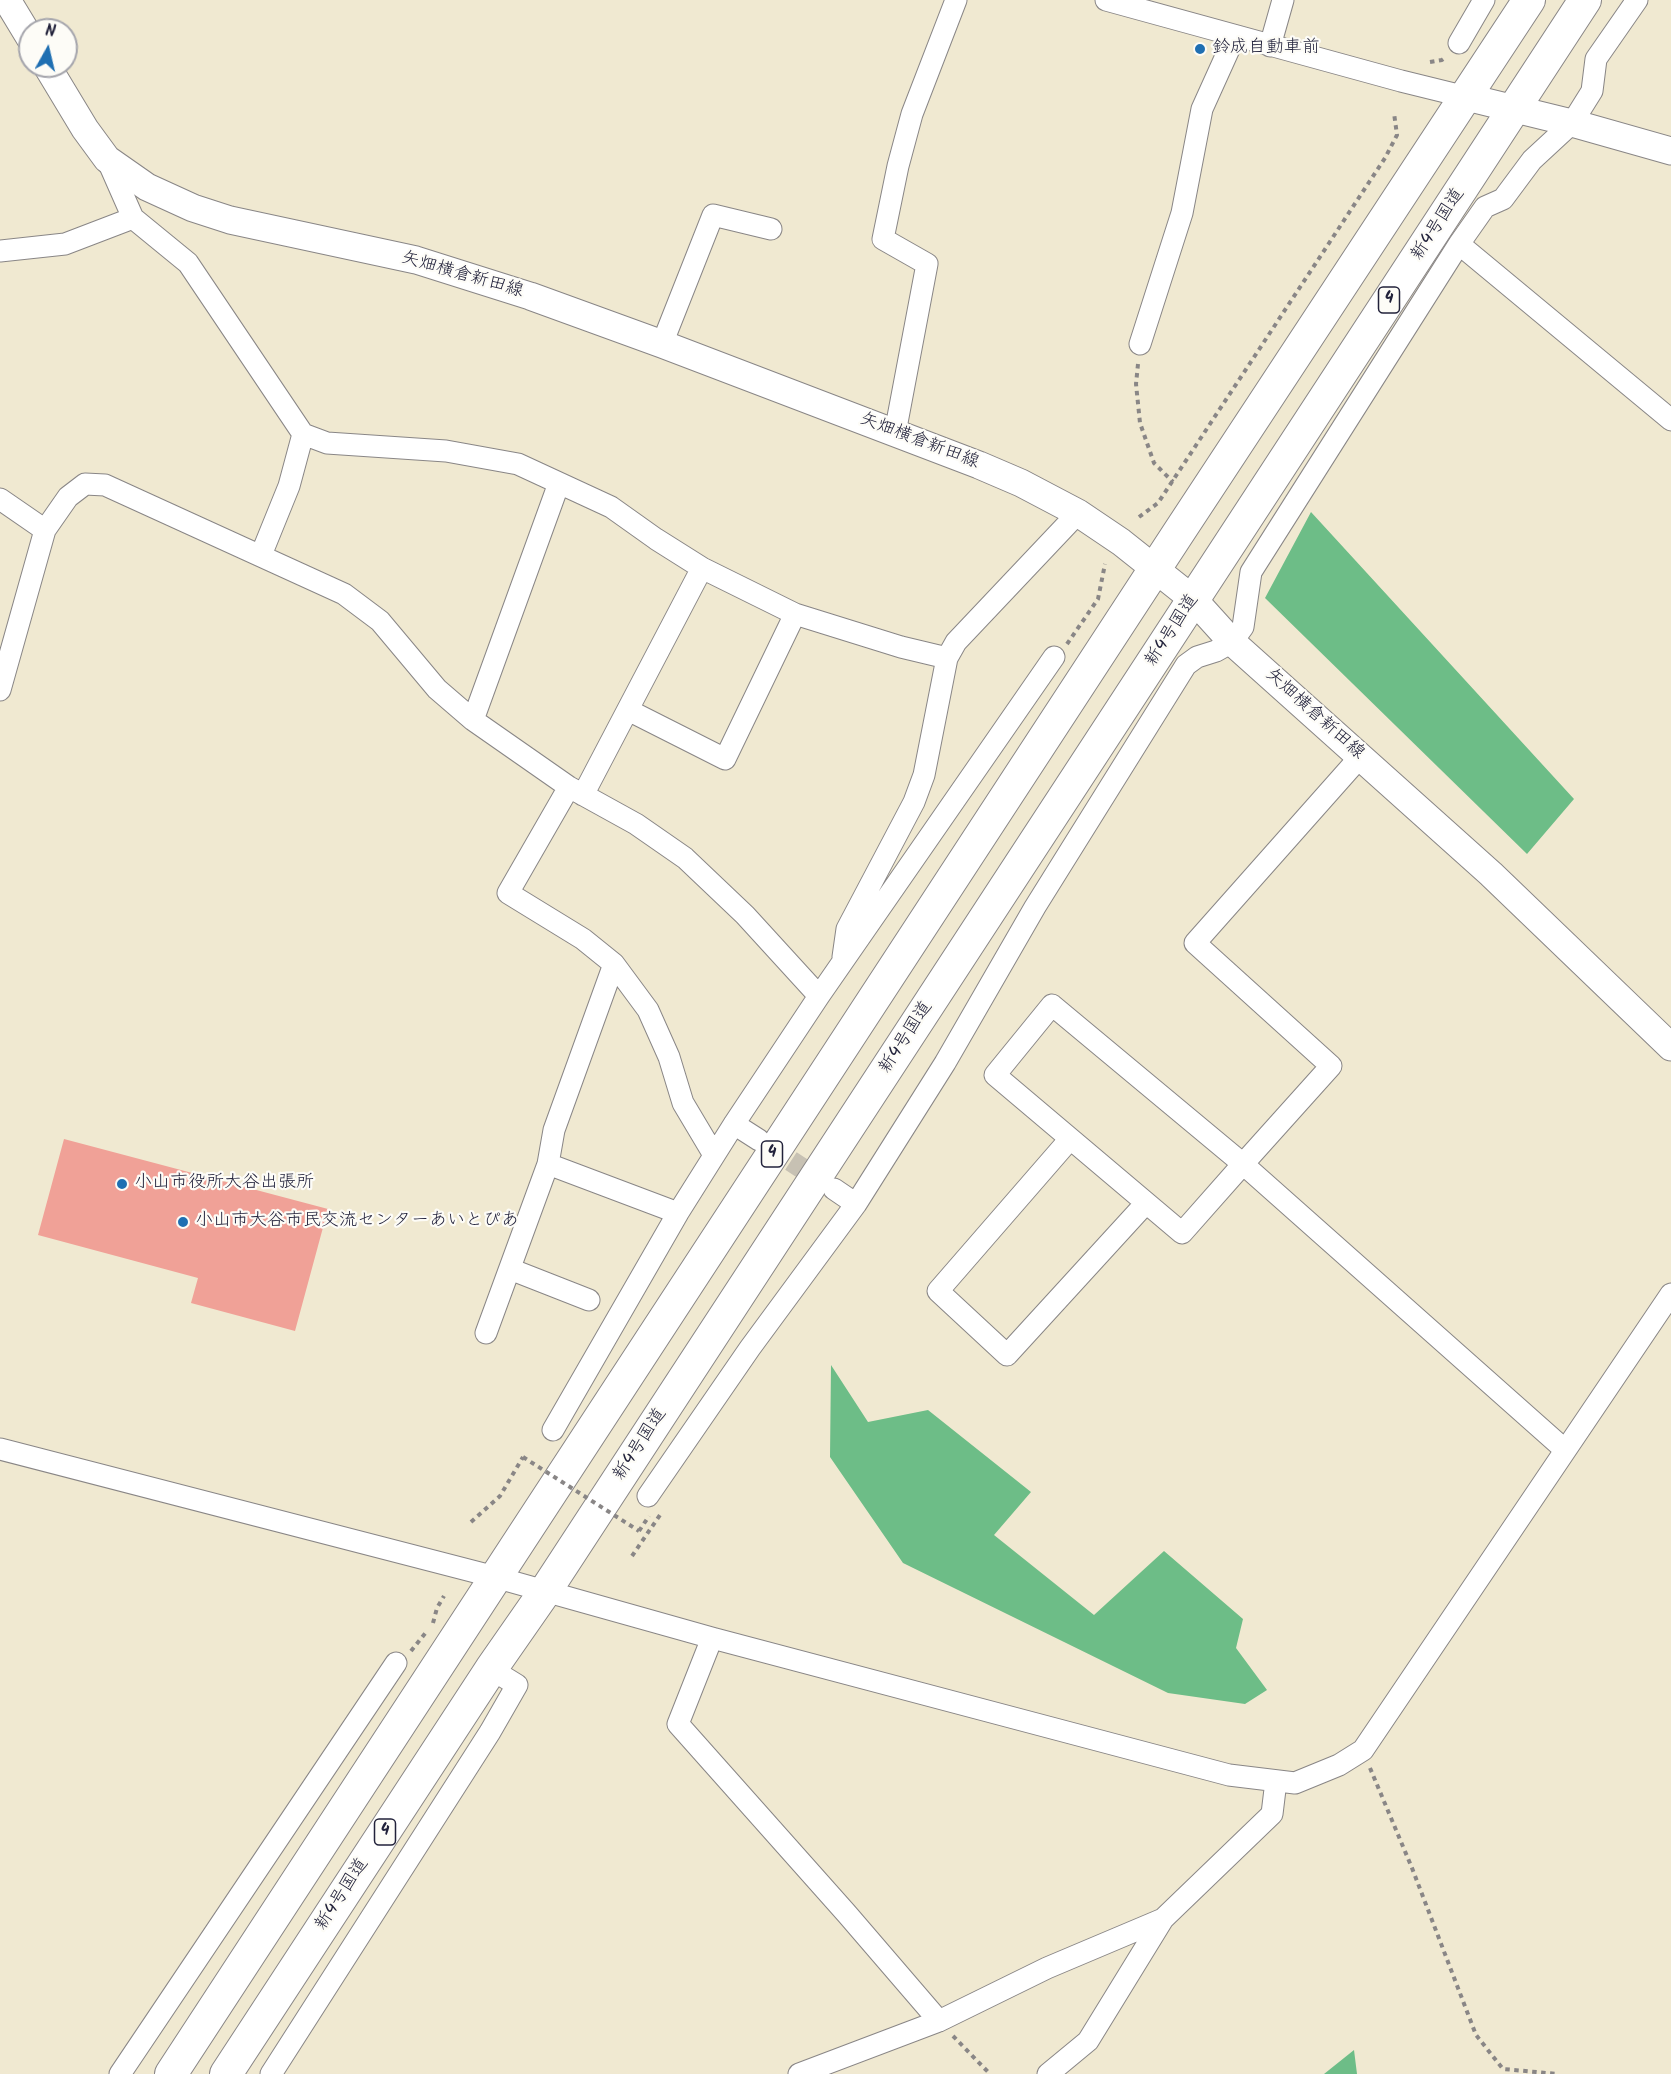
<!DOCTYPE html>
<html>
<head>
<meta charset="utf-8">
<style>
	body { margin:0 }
	#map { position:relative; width:1671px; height:2074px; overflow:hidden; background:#f0e9d1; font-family:Kalam,sans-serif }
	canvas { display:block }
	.north { position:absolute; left:18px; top:18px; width:60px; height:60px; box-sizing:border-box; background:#fdfcf7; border:2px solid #a5a5ac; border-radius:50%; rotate:8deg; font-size:16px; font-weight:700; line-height:24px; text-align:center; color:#22223b }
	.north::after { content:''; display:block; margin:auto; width:21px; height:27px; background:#1f6fb2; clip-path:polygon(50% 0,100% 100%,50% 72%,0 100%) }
</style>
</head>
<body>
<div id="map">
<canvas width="1671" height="2074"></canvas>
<div class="north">N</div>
</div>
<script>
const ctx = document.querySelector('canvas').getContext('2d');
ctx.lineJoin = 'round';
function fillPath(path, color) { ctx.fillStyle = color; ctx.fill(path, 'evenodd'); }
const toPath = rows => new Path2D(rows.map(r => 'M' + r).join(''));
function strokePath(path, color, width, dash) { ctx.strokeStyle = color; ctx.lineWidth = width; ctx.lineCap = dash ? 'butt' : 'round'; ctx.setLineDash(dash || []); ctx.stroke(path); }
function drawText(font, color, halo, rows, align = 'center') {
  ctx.font = font + ' Kalam,"Klee One",sans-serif'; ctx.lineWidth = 4.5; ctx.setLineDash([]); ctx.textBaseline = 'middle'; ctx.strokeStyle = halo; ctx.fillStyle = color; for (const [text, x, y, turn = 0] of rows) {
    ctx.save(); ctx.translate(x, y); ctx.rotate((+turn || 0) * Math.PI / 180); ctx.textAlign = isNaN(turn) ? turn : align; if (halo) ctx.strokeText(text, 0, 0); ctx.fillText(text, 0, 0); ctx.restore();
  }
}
fillPath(toPath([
	[1311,512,1574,799,1527,854,1265,598],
	[831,1365,868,1422,928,1410,1031,1492,994,1535,1094,1615,1164,1551,1243,1619,1236,1648,1267,1690,1245,1704,1168,1693,903,1563,830,1457],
	[1354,2050,1357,2074,1324,2074]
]), '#6dbd87');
fillPath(toPath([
	[64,1139,328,1209,295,1331,191,1303,198,1278,38,1235]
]), '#f0a197');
strokePath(toPath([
	[765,1144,826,1184]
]), '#c7c1b3', 21, [21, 10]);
const minor = toPath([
	[1106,0,1401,81,1466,97],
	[1459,43,1484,0],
	[1270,46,1283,0],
	[107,159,133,218,188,263,303,434],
	[1459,244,1671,420],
	[0,251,65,244,133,218],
	[662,344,713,215,771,229],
	[1140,344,1182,213,1202,109,1235,36],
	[895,433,927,264,883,239,898,166,912,114,956,0],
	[0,499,45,530,68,497,85,484,105,485,344,594,380,621,437,689,473,720,569,787,636,824,685,858,745,915,819,996],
	[261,555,289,486,303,434,327,443,446,451,518,464,611,507,656,539,702,568,795,614,901,647,947,658],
	[0,690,45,530],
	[628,710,725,759,795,614],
	[473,720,559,483],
	[1360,757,1195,943,1331,1066,1243,1164,1182,1233,995,1075,1052,1005,1243,1164,1564,1449],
	[569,787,508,893,583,939,614,964,648,1010,669,1057,683,1103,714,1155],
	[583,795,702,568],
	[843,957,847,929,914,802,924,775,947,658,956,642,1078,513],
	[734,1124,759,1140],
	[1070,1139,938,1291,1007,1355,1146,1203],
	[548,1164,678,1213],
	[834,1189,856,1204],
	[510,1269,589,1300],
	[486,1333,548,1164,554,1130,614,964],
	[553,1430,678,1213,734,1124,819,996,1054,657],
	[0,1449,495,1577,712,1638,1229,1775,1295,1783,1339,1765,1363,1750,1671,1294],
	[648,1496,750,1348,856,1204,945,1063,1035,907,1186,665,1197,657,1216,651,1232,642,1243,627,1251,572,1459,244,1485,207,1503,199,1532,160,1572,123,1592,91,1596,59,1637,0],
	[712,1638,678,1724,847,1914,939,2021],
	[120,2074,396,1663],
	[271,2074,490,1732,517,1685,491,1669],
	[799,2074,939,2021,1047,1968,1163,1919],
	[1048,2074,1088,2041,1163,1919,1272,1814,1276,1781]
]);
const major = toPath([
	[7,0,30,38],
	[47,66,85,129,107,159,147,187,193,208,230,220,416,260,530,296,662,344,979,465,1021,483,1078,513,1121,542,1194,600,1232,642,1491,874,1671,1047],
	[1466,97,1572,123,1671,151]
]);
const highway = toPath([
	[171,2074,1179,532,1529,0],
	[226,2074,491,1669,546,1590,1585,0]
]);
strokePath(minor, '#898686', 23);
strokePath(major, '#898686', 29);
strokePath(highway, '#898686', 34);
strokePath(toPath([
	[1430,62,1442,60,1446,57],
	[1138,364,1136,384,1140,423,1154,463,1173,482],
	[1139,517,1158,503,1385,158,1397,135,1394,113],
	[1067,644,1098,599,1105,564],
	[471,1522,500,1496,523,1457],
	[639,1531,649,1516],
	[632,1556,662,1512],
	[433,1623,437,1608,444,1596],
	[411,1651,427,1631],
	[1370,1768,1412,1868,1476,2035,1503,2069,1558,2074],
	[953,2036,990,2074]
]), '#898686', 4, [4.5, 4.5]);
strokePath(minor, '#fff', 21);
strokePath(major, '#fff', 27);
strokePath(highway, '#fff', 32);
strokePath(toPath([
	[523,1457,639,1531]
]), '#898686', 4, [4.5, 4.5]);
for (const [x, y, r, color] of [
	[1200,49,6,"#1f6fb2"],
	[122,1184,6,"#1f6fb2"],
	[183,1222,6,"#1f6fb2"]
]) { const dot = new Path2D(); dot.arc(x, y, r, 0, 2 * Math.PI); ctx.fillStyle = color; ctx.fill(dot); strokePath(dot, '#fdfcf7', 2); }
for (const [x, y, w] of [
	[1389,300,21],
	[772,1154,21],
	[385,1832,21]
]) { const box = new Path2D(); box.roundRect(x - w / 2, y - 13, w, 26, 4.5); ctx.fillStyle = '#fdfcf7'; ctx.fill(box); strokePath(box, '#22223b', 1.5); }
drawText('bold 16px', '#22223b', null, [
	["4",1389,300],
	["4",772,1154],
	["4",385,1832]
]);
drawText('18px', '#22223b', '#fdfcf7', [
	["鈴成自動車前",1212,49],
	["小山市役所大谷出張所",134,1184],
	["小山市大谷市民交流センターあいとぴあ",195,1222]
], 'left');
drawText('18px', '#22223b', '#fdfcf7', [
	["新4号国道",1439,225,-57],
	["矢畑横倉新田線",462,276,16],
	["矢畑横倉新田線",919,442,21],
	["新4号国道",1173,631,-57],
	["矢畑横倉新田線",1314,715,42],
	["新4号国道",907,1038,-57],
	["新4号国道",641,1445,-57],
	["新4号国道",343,1895,-57]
]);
</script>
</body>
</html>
